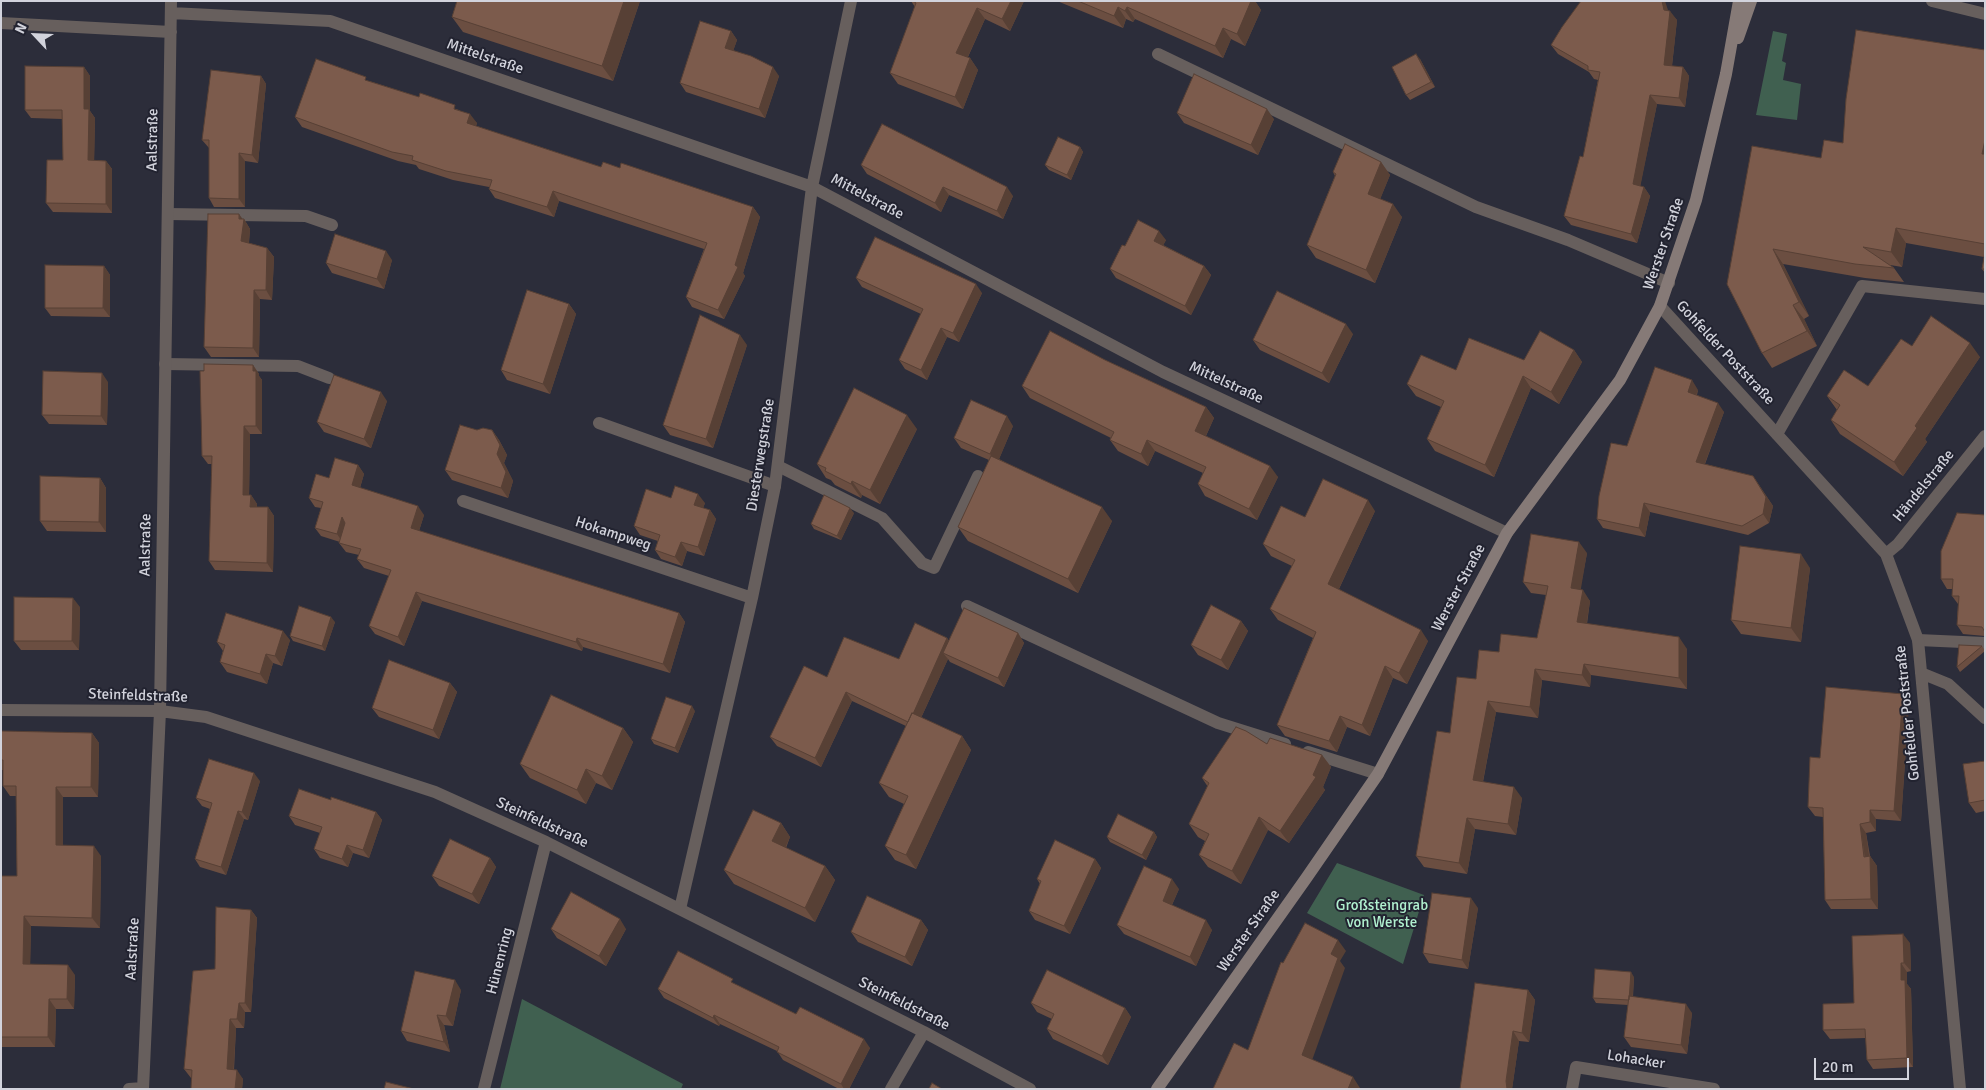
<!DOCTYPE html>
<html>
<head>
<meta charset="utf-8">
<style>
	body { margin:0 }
	#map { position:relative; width:1986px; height:1090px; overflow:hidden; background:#2c2d3a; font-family:Signika,sans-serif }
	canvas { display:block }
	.frame { position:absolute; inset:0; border:2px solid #d2d3dc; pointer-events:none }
	.north { position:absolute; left:10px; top:10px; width:50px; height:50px; -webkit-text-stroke:4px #222330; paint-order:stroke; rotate:295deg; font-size:14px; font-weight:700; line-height:20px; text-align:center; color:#d2d3dc }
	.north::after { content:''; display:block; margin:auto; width:18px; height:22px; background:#d2d3dc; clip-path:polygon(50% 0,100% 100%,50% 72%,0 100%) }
	.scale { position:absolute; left:1814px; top:1058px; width:95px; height:22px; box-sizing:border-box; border:2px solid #d2d3dc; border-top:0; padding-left:6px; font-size:15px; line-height:18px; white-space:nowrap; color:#d2d3dc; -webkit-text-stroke:4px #222330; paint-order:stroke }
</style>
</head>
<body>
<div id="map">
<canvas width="1986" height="1090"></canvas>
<div class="frame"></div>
<div class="north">N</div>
<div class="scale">20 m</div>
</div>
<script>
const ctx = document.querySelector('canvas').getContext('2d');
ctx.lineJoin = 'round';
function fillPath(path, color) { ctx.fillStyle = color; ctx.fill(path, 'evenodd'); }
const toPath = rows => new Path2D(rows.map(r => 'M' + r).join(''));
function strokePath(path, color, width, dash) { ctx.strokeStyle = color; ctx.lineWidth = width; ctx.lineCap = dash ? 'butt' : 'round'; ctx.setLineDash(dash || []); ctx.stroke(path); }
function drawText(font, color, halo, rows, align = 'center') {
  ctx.font = font + ' Signika,sans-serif'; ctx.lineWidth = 4; ctx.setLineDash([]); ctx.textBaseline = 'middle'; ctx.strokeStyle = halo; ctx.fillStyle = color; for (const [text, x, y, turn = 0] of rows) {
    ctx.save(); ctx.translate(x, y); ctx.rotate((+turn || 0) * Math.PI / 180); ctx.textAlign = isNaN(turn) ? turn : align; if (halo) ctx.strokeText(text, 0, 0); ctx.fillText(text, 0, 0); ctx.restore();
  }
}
fillPath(toPath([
	[1773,31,1787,34,1782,61,1786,63,1783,80,1801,84,1797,120,1756,115],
	[1337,863,1424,895,1403,964,1307,913],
	[522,999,683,1084,681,1089,500,1089]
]), '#406050');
strokePath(toPath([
	[1158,54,1476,207,1568,240,1669,283],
	[168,214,306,216,332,225],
	[165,364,298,366,329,378],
	[599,423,775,486],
	[1777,434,1862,286,1985,299],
	[778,466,882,518,922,563,934,568,978,476],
	[967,606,1218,723,1285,744],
	[1918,640,1985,643],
	[1308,752,1378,774]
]), '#675f5d', 12);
strokePath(toPath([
	[1932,1,1985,14],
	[171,13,330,21,812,187,1163,372,1507,533],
	[1,23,171,32],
	[1660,306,1886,554,1918,640,1960,1089],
	[463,501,752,598],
	[1886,554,1898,544,1985,436],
	[1921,673,1948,684,1985,718],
	[1,710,160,711,206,717,435,792,546,842,924,1032,1030,1089],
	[680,909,752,598,775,486,812,187,851,1],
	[129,1089,143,1088],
	[143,1089,160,711,171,1],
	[484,1089,546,842],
	[891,1089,924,1032],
	[1572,1089,1576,1067,1714,1089]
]), '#675f5d', 12);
strokePath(toPath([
	[1738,38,1751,1],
	[1157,1089,1307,877,1378,774,1507,533,1620,380,1660,306,1696,200,1726,74,1739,1]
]), '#867a77', 12);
fillPath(toPath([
	[457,1,640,1,613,81,463,32,452,17],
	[911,1,1024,1,1010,31,985,19,968,57,970,58,978,70,963,109,898,84,890,73,915,7],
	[1057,1,1255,1,1261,10,1245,46,1231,39,1223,58,1135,19,1133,22,1126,19,1123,28],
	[1668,11,1677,20,1672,66,1683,67,1689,76,1685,107,1657,104,1640,186,1644,187,1650,196,1637,243,1571,225,1564,216,1583,157,1598,80,1594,79,1589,72,1558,54,1551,45],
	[731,31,737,40,733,51,779,76,765,118,686,92,680,83],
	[1985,50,1985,273,1982,269,1984,257,1906,243,1902,267,1890,265,1894,268,1904,282,1865,278,1783,264,1809,316,1804,319,1817,346,1772,368,1762,353,1727,284,1821,158],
	[1420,59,1435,87,1410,100,1406,95],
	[84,67,90,76,90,111,95,118,94,160,106,161,112,169,112,213,53,212,46,203,63,160,62,119,31,118,25,110],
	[261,76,266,84,258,163,245,161,245,207,214,207,209,198,209,148,202,140],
	[369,81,459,110,477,123,476,126,601,167,620,168,753,207,760,217,743,273,745,276,724,319,692,307,686,297,704,249,559,201,554,217,495,198,489,189,489,187,453,180,419,169,416,165,398,161,302,127,295,117],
	[1177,113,1274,119,1258,155,1184,123],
	[1080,147,1083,152,1071,180,1049,170,1045,165],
	[1381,162,1390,175,1380,199,1402,217,1375,283,1316,258,1307,245,1335,176,1333,172],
	[861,165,1013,196,1003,219,949,195,941,212,867,174],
	[242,219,244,219,250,229,249,243,267,248,274,257,272,300,260,299,259,357,211,357,204,347],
	[1166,240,1163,245,1204,266,1211,275,1191,315,1116,278,1110,269,1125,246],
	[392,260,384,289,332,273,326,263],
	[104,266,110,275,110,317,51,316,45,308],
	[856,278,982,293,959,342,947,337,927,380,905,369,899,360,921,314,862,287],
	[569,304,576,314,550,394,507,380,501,370],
	[1353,334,1329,383,1260,350,1253,340],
	[747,345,713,448,670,435,663,425],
	[1912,346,1980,357,1925,439,1927,442,1903,476,1840,434,1831,420,1837,410,1827,396,1868,386],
	[1574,350,1582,362,1559,404,1531,388,1494,477,1435,451,1427,439,1441,407,1416,396,1407,384,1456,370,1524,360],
	[1105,360,1206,407,1214,418,1206,436,1278,477,1257,520,1205,496,1198,484,1203,473,1155,451,1148,466,1118,451,1110,440,1111,438,1030,398,1022,386],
	[253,365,259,374,259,376,262,380,262,434,250,434,249,495,251,495,257,504,257,507,268,507,274,516,273,572,215,570,209,561,212,464,208,464,202,456,204,371],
	[108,382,107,425,49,424,42,415],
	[1698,390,1697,395,1724,412,1705,464,1753,476,1773,506,1769,523,1748,535,1650,512,1645,537,1603,528,1597,519,1627,446],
	[387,401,371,448,324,432,317,422],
	[1013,426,999,459,1112,521,1078,593,968,541,958,527,989,460,961,448,954,438],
	[917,429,880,504,862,495,861,498,835,485,831,480,826,478,817,464],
	[477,430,492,430,499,440,507,455,504,463,513,481,508,498,452,480,445,470],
	[358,465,364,474,360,488,424,515,419,531,679,613,685,622,670,673,583,647,582,651,422,601,404,646,375,634,369,626,389,576,364,568,357,559,359,555,346,552,339,543,340,542,321,536,315,528,321,508,315,507,309,498,329,478],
	[100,478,106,488,106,532,47,531,40,521],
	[671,498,705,503,703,508,710,510,716,519,704,556,687,551,682,566,661,559,655,550,658,541,640,535,634,526],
	[1375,511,1339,589,1428,641,1407,684,1393,678,1370,736,1347,727,1337,752,1285,736,1277,725,1313,638,1278,620,1270,609,1292,566,1271,556,1263,544,1305,517],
	[854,513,841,540,814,529,811,524],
	[1985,515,1985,636,1963,634,1957,625,1958,604,1952,596,1952,589,1947,589,1941,579],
	[1587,553,1580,590,1590,601,1587,624,1687,649,1687,689,1591,675,1590,687,1542,680,1538,718,1496,712,1483,782,1522,798,1516,835,1475,829,1467,874,1424,867,1416,856,1450,733,1476,679,1499,652,1537,638,1546,595,1531,593,1523,582],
	[1810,568,1801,642,1741,634,1731,620],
	[80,607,79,650,21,650,14,641],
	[1241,621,1248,631,1228,670,1198,655,1191,645],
	[335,622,325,651,293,641,290,636],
	[1018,633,1024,643,1004,687,950,662,948,659,921,718,962,736,971,750,916,869,895,860,885,846,904,804,889,797,879,783,906,726,852,701,821,767,777,746,770,737,827,677,899,659,947,638,949,641],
	[290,640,282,666,273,663,267,684,227,672,220,662,223,651,217,642],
	[1982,646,1985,651,1960,672,1957,667],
	[450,683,457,692,439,739,379,717,372,708],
	[1903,694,1909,703,1901,821,1876,819,1876,831,1866,833,1870,856,1877,866,1878,909,1831,909,1825,900,1823,817,1815,816,1808,807,1820,758],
	[695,711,678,753,654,744,651,739],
	[623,728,633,742,612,790,596,783,586,804,530,778,520,764],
	[1,731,92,733,99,743,98,797,63,797,63,846,101,856,100,928,31,926,30,964,75,975,74,1009,56,1009,55,1047,1,1047,1,876,17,876,16,796,10,796,3,786,3,770,1,770],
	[1267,744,1322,755,1331,767,1323,787,1325,790,1289,843,1268,830,1241,884,1208,867,1199,855,1205,841,1198,837,1189,824,1208,787,1202,778],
	[1985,761,1985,811,1976,813,1969,803],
	[260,781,248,820,244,819,226,875,200,867,195,859,210,809,202,806,196,798],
	[331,800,376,812,382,820,369,858,353,853,348,867,320,858,314,849,320,833,295,825,289,816],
	[781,823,790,837,786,848,825,866,835,880,815,922,734,884,724,870],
	[1154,832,1157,837,1146,860,1110,842,1107,837],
	[490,858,496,867,479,904,439,886,432,876],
	[1095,859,1101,868,1070,934,1035,920,1029,911,1040,884,1037,879],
	[1179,889,1172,905,1212,930,1196,966,1124,934,1117,925],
	[1478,908,1468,969,1429,963,1423,953],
	[251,910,257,918,251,1012,245,1012,244,1028,236,1028,234,1070,243,1079,242,1089,191,1089,192,1078,191,1078,184,1069,215,969],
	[921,920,928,930,912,966,858,942,851,932],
	[551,929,626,929,606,966,557,938],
	[1910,943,1911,971,1907,972,1907,984,1911,989,1913,1067,1873,1069,1867,1060,1866,1038,1830,1039,1823,1030,1854,1003],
	[1634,977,1633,997,1692,1013,1687,1054,1631,1047,1624,1037,1628,1005,1596,1003,1593,998],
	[737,985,796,1014,870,1048,849,1089,839,1089,783,1060,777,1051,720,1024,719,1026,664,998,658,989],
	[461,990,453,1026,444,1025,450,1052,407,1041,401,1031],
	[1528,990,1535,1000,1529,1042,1519,1041,1512,1089,1460,1089],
	[1031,1003,1125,1008,1131,1017,1108,1065,1053,1039,1047,1029,1052,1019,1037,1012]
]), '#6b4e41');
fillPath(toPath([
	[624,1,640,1,613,81,602,66],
	[1011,1,1024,1,1010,31,1002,19],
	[1249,1,1255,1,1261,10,1245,46,1237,34],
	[1662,1,1665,1,1670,16,1670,11,1677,20,1671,74,1664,65,1664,10],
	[1118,7,1126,19,1123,28,1114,16],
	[1127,7,1135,19,1133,22,1125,11],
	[977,8,985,19,964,65,956,53],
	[1223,28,1231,39,1223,58,1215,46],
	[731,31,737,40,731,57,725,48],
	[1416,54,1420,59,1435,87,1431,82],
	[970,58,978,70,963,109,955,97],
	[84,67,90,76,90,111,95,118,94,169,88,160,84,109],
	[773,67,779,76,765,118,759,109],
	[1683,67,1689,76,1685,107,1679,98],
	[261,76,266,84,258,163,252,155],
	[1650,95,1657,104,1639,193,1633,184],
	[1267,109,1274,119,1258,155,1251,145],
	[470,114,477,123,474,132,467,123],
	[1985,140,1985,157,1982,154],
	[1080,147,1083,152,1071,180,1067,175],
	[239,153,245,161,245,207,239,199],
	[106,161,112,169,112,213,106,204],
	[1381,162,1390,175,1377,207,1368,194],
	[943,187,949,195,941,212,935,203],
	[1007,187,1013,196,1003,219,997,211],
	[1644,187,1650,196,1637,243,1631,234],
	[553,191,559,201,554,217,547,207],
	[1393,204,1402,217,1375,283,1366,270],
	[753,207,760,217,743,273,745,276,724,319,718,310,735,265],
	[239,214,244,221,244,219,250,229,248,251,241,241],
	[1896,228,1906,243,1902,267,1891,252],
	[1159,231,1166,240,1161,250,1154,241],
	[267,248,274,257,272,300,266,290],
	[1773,249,1783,264,1809,316,1799,302],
	[386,251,392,260,384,289,377,279],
	[104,266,110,275,110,317,103,308],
	[1204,266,1211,275,1191,315,1185,306],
	[976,284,982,293,959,342,953,333],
	[254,290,260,299,259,357,253,348],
	[569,304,576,314,550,394,543,384],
	[1793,305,1804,319,1817,346,1807,331],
	[1346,324,1353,334,1329,383,1322,373],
	[941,328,947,337,927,380,921,370],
	[740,335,747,345,713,448,706,439],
	[1970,343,1980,357,1925,439,1927,442,1903,476,1894,462,1915,426],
	[1574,350,1582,362,1559,404,1551,392],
	[253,365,259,374,259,376,262,380,262,434,256,426],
	[102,373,108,382,107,425,101,416],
	[1523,376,1531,388,1494,477,1485,465],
	[1692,380,1698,390,1694,401,1688,392],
	[381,392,387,401,371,448,364,439],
	[1718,403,1724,412,1702,471,1696,462],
	[1206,407,1214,418,1203,442,1195,431],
	[907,415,917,429,880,504,870,490],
	[1007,416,1013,426,997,464,990,454],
	[244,426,250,434,249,504,243,495],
	[492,430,499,440,507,455,504,463,513,481,508,498,501,488,497,454],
	[1147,440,1155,451,1148,466,1141,454],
	[358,465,364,474,358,494,352,485],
	[1270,466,1278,477,1257,520,1249,509],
	[1753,476,1773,506,1769,523,1763,514],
	[100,478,106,488,106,532,99,522],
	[852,481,862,495,861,498,851,484],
	[698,494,705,503,701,514,694,505],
	[251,495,257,504,256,516,250,507],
	[1368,500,1375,511,1336,595,1328,584],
	[1644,503,1650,512,1645,537,1639,528],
	[418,506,424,515,417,537,411,528],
	[268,507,274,516,273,572,267,563],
	[1102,507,1112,521,1078,593,1068,579],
	[850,508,854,513,841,540,837,536],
	[710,510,716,519,704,556,698,547],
	[342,517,348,526,343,543,337,534],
	[681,542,687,551,682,566,675,557],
	[1579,542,1587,553,1579,600,1571,588],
	[1801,554,1810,568,1801,642,1791,628],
	[1583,590,1590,601,1585,634,1577,622],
	[416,592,422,601,404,646,398,637],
	[73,598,80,607,79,650,72,641],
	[679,613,685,622,670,673,663,664],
	[331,617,335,622,325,651,322,646],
	[1241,621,1248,631,1228,670,1221,660],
	[1421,630,1428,641,1407,684,1399,673],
	[283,631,290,640,282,666,275,656],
	[1018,633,1024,643,1004,687,998,678],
	[1679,637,1687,649,1687,689,1679,678],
	[577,638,583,647,582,651,576,642],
	[947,638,953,647,943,653,948,659,915,731,909,722],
	[266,654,273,663,267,684,260,674],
	[1584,664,1591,675,1590,687,1582,675],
	[1385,666,1393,678,1370,736,1362,725],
	[1535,669,1542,680,1538,718,1530,707],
	[450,683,457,692,439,739,433,730],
	[846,692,852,701,821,767,815,758],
	[1903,694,1909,703,1901,821,1894,811],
	[1488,701,1496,712,1481,791,1473,780],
	[692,706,695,711,678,753,675,748],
	[1340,716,1347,727,1337,752,1329,741],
	[623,728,633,742,612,790,602,776],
	[92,733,99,743,98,797,91,787],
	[962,736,971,750,916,869,906,855],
	[1322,755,1331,767,1323,787,1325,790,1289,843,1280,831,1313,775],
	[586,769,596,783,586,804,577,790],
	[254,773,260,781,248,820,242,812],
	[56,787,63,797,63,855,56,845],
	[1514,787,1522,798,1516,835,1508,824],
	[1870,810,1876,819,1876,831,1870,822],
	[238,811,244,819,226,875,221,867],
	[376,812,382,820,369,858,363,850],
	[1259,817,1268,830,1241,884,1232,871],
	[1467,818,1475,829,1467,874,1459,863],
	[781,823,790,837,782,855,772,841],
	[1860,824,1866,833,1870,862,1870,856,1877,866,1878,909,1871,899],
	[1154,832,1157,837,1146,860,1142,855],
	[347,845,353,853,348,867,342,859],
	[94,846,101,856,100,928,92,918],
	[490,858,496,867,479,904,472,894],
	[1095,859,1101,868,1070,934,1064,926],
	[825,866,835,880,815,922,805,908],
	[1172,879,1179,889,1169,911,1163,901],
	[1471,898,1478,908,1468,969,1462,960],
	[251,910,257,918,251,1012,245,1003],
	[24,916,31,926,30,974,23,964],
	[620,919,626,929,606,966,599,956],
	[921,920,928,930,912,966,905,957],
	[1206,920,1212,930,1196,966,1190,957],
	[1903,934,1910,943,1911,971,1904,963],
	[1338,940,1346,951,1340,961,1345,968,1310,1066,1302,1055,1331,954],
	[1901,963,1907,972,1907,984,1911,989,1913,1067,1907,1058,1901,980],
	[68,965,75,975,74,1009,67,999],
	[1631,972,1634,977,1632,1005,1629,1000],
	[455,980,461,990,453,1026,446,1016],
	[1528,990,1535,1000,1529,1042,1522,1033],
	[49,999,56,1009,55,1047,48,1037],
	[239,1003,245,1012,244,1028,237,1019],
	[1686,1004,1692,1013,1687,1054,1681,1045],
	[1125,1008,1131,1017,1108,1065,1102,1056],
	[437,1015,444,1025,450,1052,444,1042],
	[714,1015,720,1024,719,1026,713,1018],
	[230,1019,236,1028,233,1078,227,1069],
	[1513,1031,1519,1041,1512,1089,1507,1089,1506,1081],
	[864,1039,870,1048,849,1089,844,1089,841,1084],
	[237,1070,243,1079,242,1089,235,1089],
	[1353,1077,1360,1088,1360,1089,1348,1089]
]), '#574035');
const building = toPath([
	[457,1,624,1,602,66,452,17,457,1],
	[913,1,1011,1,1002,19,977,8,956,53,970,58,955,97,890,73,916,3,913,1],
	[1078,1,1251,1,1237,34,1223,28,1215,46,1127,7,1125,11,1118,7,1114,16,1078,1],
	[1581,1,1662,1,1664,10,1670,11,1664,65,1683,67,1679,98,1650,95,1633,184,1644,187,1631,234,1564,216,1580,156,1583,157,1600,72,1588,70,1588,66,1551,45,1562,27,1581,1],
	[700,21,731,31,725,48,751,56,773,67,759,109,680,83,700,21],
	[1856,30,1985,50,1985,140,1982,154,1985,154,1985,244,1896,228,1891,252,1863,247,1894,268,1855,264,1773,249,1799,302,1793,305,1807,331,1762,353,1727,284,1752,146,1821,158,1824,140,1843,143,1846,99,1856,30],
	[1416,54,1431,82,1406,95,1392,67,1416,54],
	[316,59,366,77,365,80,419,97,420,93,455,105,454,109,470,114,467,123,601,167,603,162,620,168,621,163,753,207,735,265,738,267,718,310,686,297,707,243,553,191,547,207,489,189,492,180,446,171,412,160,413,156,392,152,295,117,316,59],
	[25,66,84,67,84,109,89,109,88,160,106,161,106,204,46,203,47,160,63,160,62,110,25,110,25,66],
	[211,70,261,76,252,155,239,153,239,199,209,198,209,140,202,140,211,70],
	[1194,74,1267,109,1251,145,1177,113,1194,74],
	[882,124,1007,187,997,211,943,187,935,203,861,165,882,124],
	[1058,137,1080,147,1067,175,1045,165,1058,137],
	[1345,144,1381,162,1368,194,1393,204,1366,270,1307,245,1336,174,1333,172,1345,144],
	[208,214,239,214,239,219,244,219,241,241,267,248,266,290,254,290,253,348,204,347,208,214],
	[1138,220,1159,231,1154,241,1204,266,1185,306,1110,269,1122,245,1125,246,1138,220],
	[335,234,386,251,377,279,326,263,335,234],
	[875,237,976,284,953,333,941,328,921,370,899,360,923,309,856,278,875,237],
	[1985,252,1985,269,1982,269,1985,252],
	[45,265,104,266,103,308,45,308,45,265],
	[527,290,569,304,543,384,501,370,527,290],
	[1277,291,1346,324,1322,373,1253,340,1277,291],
	[700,315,740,335,706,439,663,425,700,315],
	[1931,316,1970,343,1915,426,1917,428,1894,462,1831,420,1840,405,1827,396,1844,370,1868,386,1901,339,1912,346,1931,316],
	[1050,331,1105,360,1206,407,1195,431,1270,466,1249,509,1198,484,1206,467,1147,440,1141,454,1110,440,1114,432,1022,386,1050,331],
	[1540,331,1574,350,1551,392,1523,376,1485,465,1427,439,1444,401,1407,384,1421,355,1456,370,1469,338,1524,360,1540,331],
	[204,364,253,365,253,371,256,371,256,426,244,426,243,495,251,495,250,507,268,507,267,563,209,561,212,456,202,456,200,371,204,371,204,364],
	[1655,367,1692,380,1688,392,1718,403,1696,462,1753,476,1766,497,1763,514,1742,526,1644,503,1639,528,1597,519,1599,496,1611,443,1627,446,1655,367],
	[43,371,102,373,101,416,42,415,43,371],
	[334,375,381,392,364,439,317,422,334,375],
	[854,388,907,415,870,490,852,481,851,484,825,471,826,468,817,464,854,388],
	[971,400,1007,416,990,454,954,438,971,400],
	[460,425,477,430,483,428,492,430,500,445,497,454,506,472,501,488,445,470,460,425],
	[991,456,1102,507,1068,579,958,527,991,456],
	[335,458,358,465,352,485,418,506,411,528,679,613,663,664,577,638,576,642,416,592,398,637,369,626,391,570,357,559,361,549,339,543,345,523,342,517,337,534,315,528,323,502,309,498,316,474,329,478,335,458],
	[40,476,100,478,99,522,40,521,40,476],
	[1323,479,1368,500,1328,584,1421,630,1399,673,1385,666,1362,725,1340,716,1329,741,1277,725,1316,632,1270,609,1295,560,1263,544,1281,506,1305,517,1323,479],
	[675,486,698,494,694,505,710,510,698,547,681,542,675,557,655,550,660,535,634,526,646,489,671,498,675,486],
	[824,495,850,508,837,536,811,524,824,495],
	[1957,513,1985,515,1985,632,1982,627,1957,625,1959,596,1952,596,1953,579,1941,579,1941,551,1957,513],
	[1531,534,1579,542,1571,588,1583,590,1577,622,1679,637,1679,678,1584,664,1582,675,1535,669,1530,707,1488,701,1473,780,1514,787,1508,824,1467,818,1459,863,1416,856,1437,731,1450,733,1457,677,1476,679,1479,650,1499,652,1501,634,1537,638,1548,586,1523,582,1531,534],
	[1740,546,1801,554,1791,628,1731,620,1740,546],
	[14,597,73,598,72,641,14,641,14,597],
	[1211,605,1241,621,1221,660,1191,645,1211,605],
	[299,606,331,617,322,646,290,636,299,606],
	[964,608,1018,633,998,678,943,653,964,608],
	[226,613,283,631,275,656,266,654,260,674,220,662,225,645,217,642,226,613],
	[915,623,947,638,913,714,912,713,908,722,846,692,815,758,770,737,804,666,827,677,844,637,899,659,915,623],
	[1959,645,1982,646,1957,667,1959,645],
	[389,660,450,683,433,730,372,708,389,660],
	[1826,687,1903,694,1894,811,1870,810,1870,822,1860,824,1864,857,1870,856,1871,899,1825,900,1823,808,1808,807,1810,757,1820,758,1826,687],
	[551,695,623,728,602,776,586,769,577,790,520,764,551,695],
	[666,697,692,706,675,748,651,739,666,697],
	[912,713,962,736,906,855,885,846,908,796,879,783,912,713],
	[1236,727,1246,731,1267,744,1270,738,1322,755,1313,775,1316,777,1280,831,1259,817,1232,871,1199,855,1209,834,1189,824,1209,783,1202,778,1236,727],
	[1,731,92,733,91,787,56,787,56,845,94,846,92,918,24,916,23,964,68,965,67,999,49,999,48,1037,1,1037,1,876,17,876,16,786,3,786,3,760,1,760,1,731],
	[209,759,254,773,242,812,238,811,221,867,195,859,212,803,196,798,209,759],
	[1985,761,1985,800,1969,803,1963,764,1985,761],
	[299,789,331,800,331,797,376,812,363,850,347,845,342,859,314,849,322,827,289,816,299,789],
	[753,810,781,823,772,841,825,866,805,908,724,870,753,810],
	[1118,814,1154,832,1142,855,1107,837,1118,814],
	[450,839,490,858,472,894,432,876,450,839],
	[1055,840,1095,859,1064,926,1029,911,1041,881,1037,879,1055,840],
	[1144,866,1172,879,1163,901,1206,920,1190,957,1117,925,1144,866],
	[571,892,620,919,599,956,551,929,571,892],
	[1432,893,1471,898,1462,960,1423,953,1432,893],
	[867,896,921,920,905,957,851,932,867,896],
	[216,907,251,910,245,1003,239,1003,237,1019,230,1019,227,1069,237,1070,235,1089,191,1089,192,1070,184,1069,193,971,215,969,216,907],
	[1305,923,1338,940,1331,954,1338,958,1302,1055,1353,1077,1348,1089,1213,1089,1234,1043,1248,1050,1281,962,1283,963,1305,923],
	[1903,934,1904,963,1901,963,1901,980,1905,980,1907,1058,1867,1060,1865,1029,1823,1030,1823,1004,1854,1003,1852,936,1903,934],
	[678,951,733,979,731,982,796,1014,800,1007,864,1039,841,1084,777,1052,779,1047,714,1015,713,1018,658,989,678,951],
	[1595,969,1631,972,1629,1000,1593,998,1595,969],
	[1047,970,1125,1008,1102,1056,1047,1029,1054,1014,1031,1003,1047,970],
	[415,971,455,980,446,1016,437,1015,444,1042,401,1031,415,971],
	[1475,983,1528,990,1522,1033,1513,1031,1506,1081,1507,1089,1460,1089,1475,983],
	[1629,996,1686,1004,1681,1045,1624,1037,1629,996],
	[386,1082,414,1089,384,1089,386,1082],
	[932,1083,942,1089,929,1089,932,1083]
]);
fillPath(building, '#7c5b4c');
strokePath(building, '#574035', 1);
drawText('15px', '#d2d3dc', '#222330', [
	["Mittelstraße",485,57,19],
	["Aalstraße",153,140,-89],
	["Mittelstraße",867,197,28],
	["Werster Straße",1664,244,-71],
	["Gohfelder Poststraße",1725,353,47],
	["Mittelstraße",1226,383,25],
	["Diesterwegstraße",761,455,-81],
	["Händelstraße",1924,486,-51],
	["Hokampweg",613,534,18],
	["Aalstraße",146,545,-89],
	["Werster Straße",1459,588,-62],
	["Steinfeldstraße",138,696,2],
	["Gohfelder Poststraße",1908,713,-96],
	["Steinfeldstraße",542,823,25],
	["Werster Straße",1249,931,-55],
	["Aalstraße",133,949,-87],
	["Hünenring",500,961,-76],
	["Steinfeldstraße",904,1004,27],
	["Lohacker",1636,1060,9]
]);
drawText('15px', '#b0f0cf', '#222330', [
	["Großsteingrab",1382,906],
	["von Werste",1382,923]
]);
</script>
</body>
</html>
